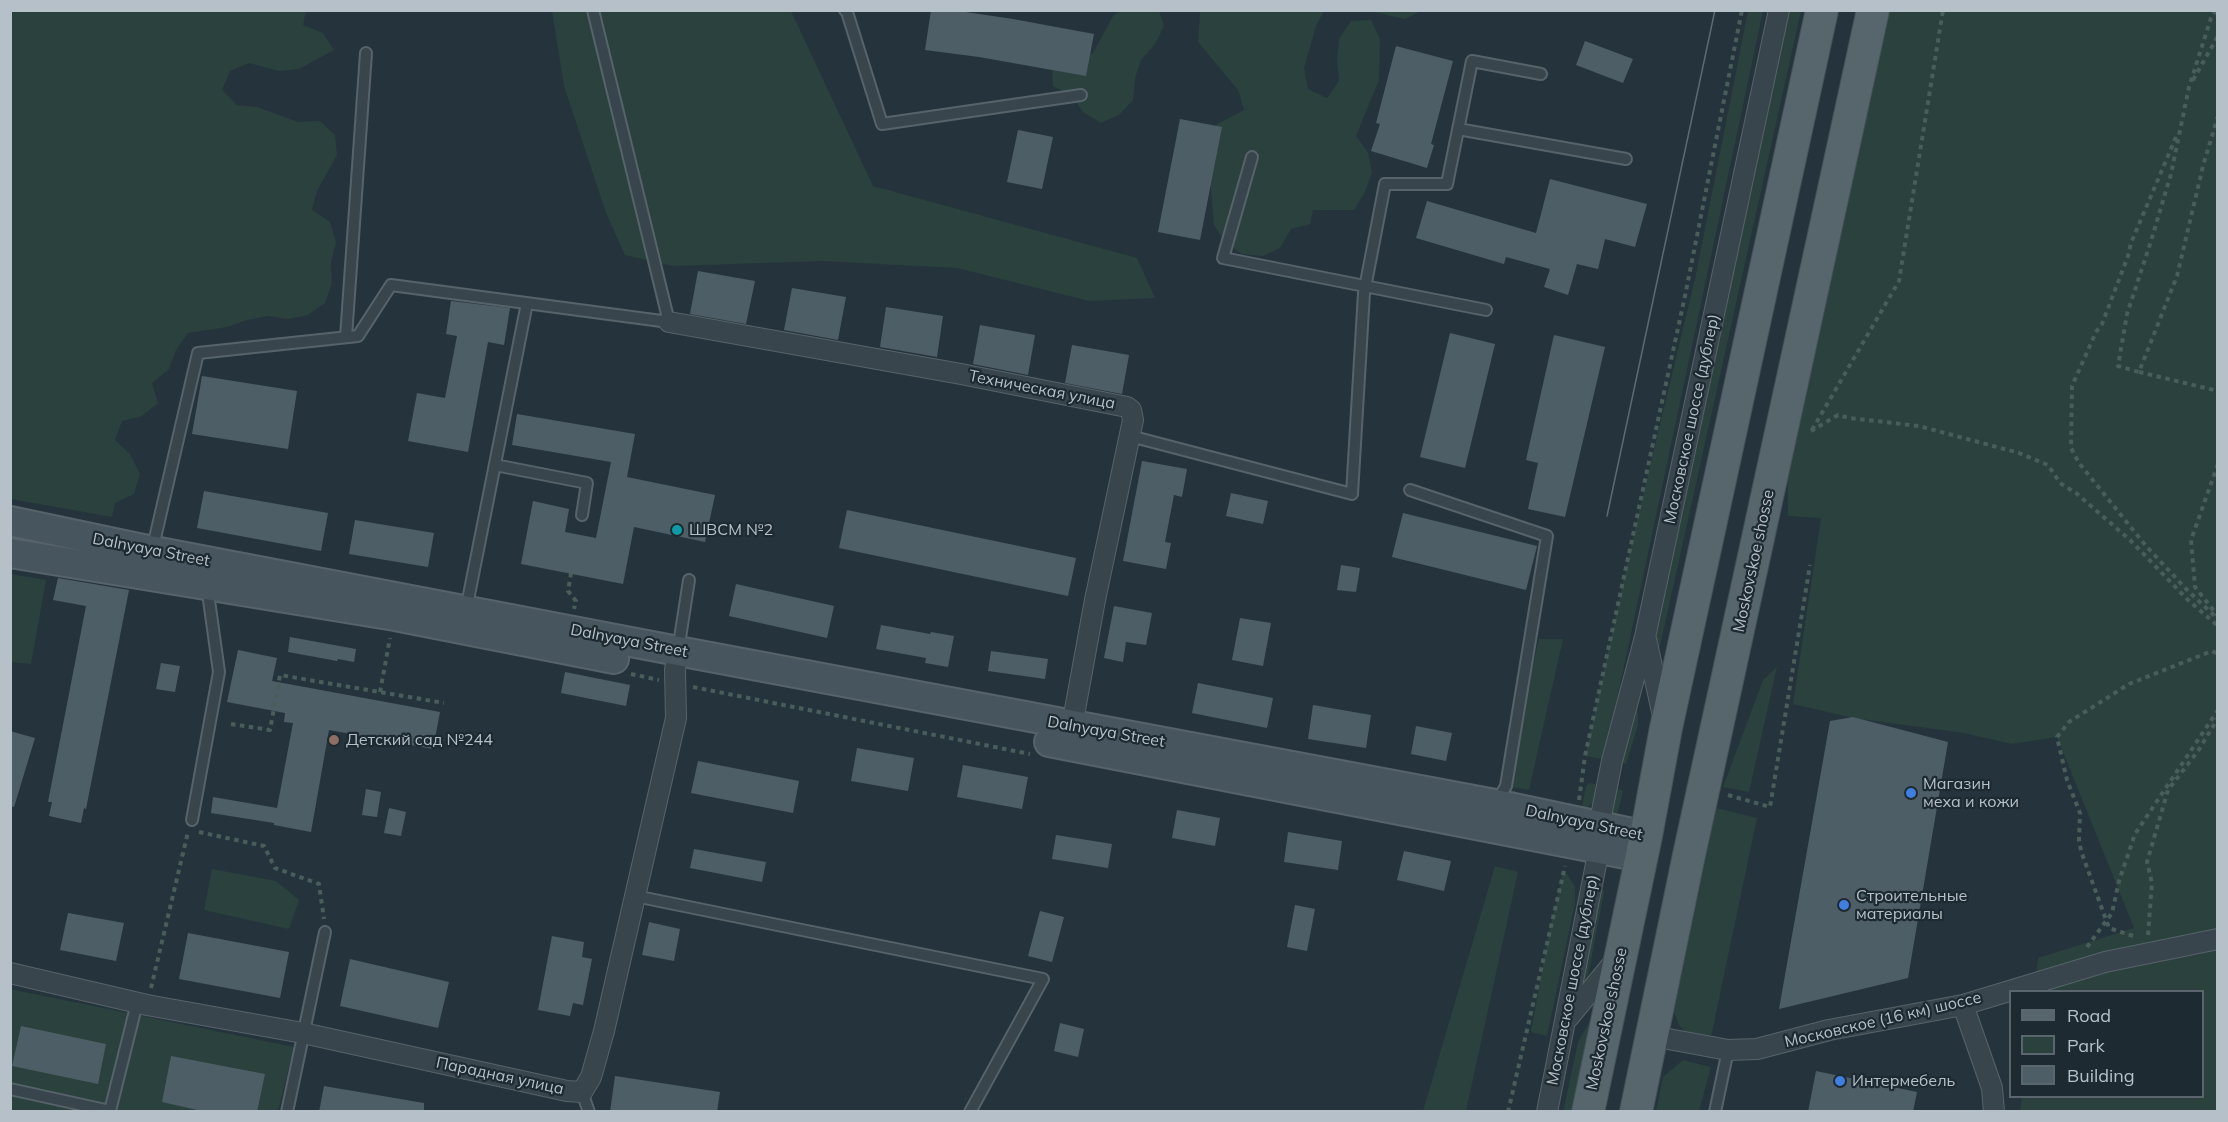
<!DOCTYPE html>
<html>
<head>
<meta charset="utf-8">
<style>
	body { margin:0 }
	#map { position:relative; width:2228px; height:1122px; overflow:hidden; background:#25343c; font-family:Mulish,sans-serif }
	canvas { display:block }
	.frame { position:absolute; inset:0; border:12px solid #b5c0c8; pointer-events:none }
	.legend { position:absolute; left:2009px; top:990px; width:195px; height:108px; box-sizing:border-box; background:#1e2a31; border:2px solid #5a666d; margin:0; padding:8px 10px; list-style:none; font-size:18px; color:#b5c0c8 }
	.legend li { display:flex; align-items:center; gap:12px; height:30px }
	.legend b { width:30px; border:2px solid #5a666d }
</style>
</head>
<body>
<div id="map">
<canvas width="2228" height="1122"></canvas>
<div class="frame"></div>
<ul class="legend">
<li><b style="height:8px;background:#57656c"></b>Road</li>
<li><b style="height:16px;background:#2a413d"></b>Park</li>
<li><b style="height:16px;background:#4e5e67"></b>Building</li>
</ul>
</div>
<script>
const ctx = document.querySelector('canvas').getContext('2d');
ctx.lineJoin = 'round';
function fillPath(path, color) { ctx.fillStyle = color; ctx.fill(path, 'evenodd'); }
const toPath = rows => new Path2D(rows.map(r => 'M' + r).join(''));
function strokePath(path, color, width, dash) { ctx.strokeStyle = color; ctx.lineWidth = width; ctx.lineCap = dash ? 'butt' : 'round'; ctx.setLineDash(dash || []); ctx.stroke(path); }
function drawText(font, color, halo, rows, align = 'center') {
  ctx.font = font + ' Mulish,sans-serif'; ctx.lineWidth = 4.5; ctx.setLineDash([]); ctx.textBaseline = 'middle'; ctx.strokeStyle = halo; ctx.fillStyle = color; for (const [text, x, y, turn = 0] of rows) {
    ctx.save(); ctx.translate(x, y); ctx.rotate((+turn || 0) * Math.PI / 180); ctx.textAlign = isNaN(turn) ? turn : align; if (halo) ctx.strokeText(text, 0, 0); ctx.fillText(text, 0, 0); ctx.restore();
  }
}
fillPath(toPath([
	[10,11,306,11,303,25,323,33,334,50,299,69,279,71,249,63,230,71,222,90,237,105,257,107,298,122,320,121,335,135,337,155,317,191,312,210,330,222,336,242,331,263,332,283,325,303,308,315,288,319,268,316,247,320,227,327,188,333,176,350,169,369,152,383,158,403,142,416,122,421,115,440,130,454,140,474,134,494,115,503,112,517,11,499],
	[552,11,791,11,873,186,1137,258,1155,298,1089,301,957,268,822,261,674,266,625,255,606,213,564,86],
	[1119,11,1159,11,1164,26,1155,44,1141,60,1135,78,1133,100,1119,115,1101,123,1083,112,1071,95,1053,86,1052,65,1093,53,1113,16],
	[1200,11,1324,11,1316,26,1304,68,1308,89,1327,98,1339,81,1337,60,1339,39,1351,21,1371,20,1380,39,1379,80,1356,136,1368,152,1372,172,1365,192,1354,210,1313,210,1310,224,1291,229,1280,248,1263,256,1242,254,1225,242,1214,225,1206,130,1244,110,1238,90,1198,42],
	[1370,11,1421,11,1405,19],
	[1748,11,1763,11,1608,742,1602,759,1585,756,1633,537,1695,279],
	[1786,11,1801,11,1658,655,1654,634],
	[1873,11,2217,11,2217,1111,2020,1111,2022,1097,2202,1096,2202,992,2034,991,2038,958,2134,928,2057,737,2012,744,1964,733,1853,718,1793,704,1821,518,1788,516,1787,412],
	[10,574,46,580,31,664,11,662],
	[1539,639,1563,639,1529,790,1506,786],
	[1777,667,1749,792,1723,787,1763,680],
	[1635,698,1638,713,1638,725,1626,764,1620,762],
	[1589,783,1599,785,1593,803,1581,812,1586,786],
	[1616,788,1623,791,1618,812,1607,820],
	[1716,808,1757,818,1711,1037,1691,1038,1679,1025,1674,1012],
	[1495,866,1518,872,1466,1111,1423,1111],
	[212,869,276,881,299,900,289,929,204,910],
	[1564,870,1575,886,1575,903,1547,1036,1531,1032,1549,932],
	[1599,877,1604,892,1588,976,1572,993],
	[10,989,294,1047,278,1111,11,1111],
	[1593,1015,1573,1111,1563,1112,1578,1042],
	[1683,1060,1711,1067,1699,1111,1656,1111,1663,1077]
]), '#2a413d');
fillPath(toPath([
	[931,10,952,10,1013,19,1094,34,1086,76,979,57,925,50],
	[1585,41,1633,59,1623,83,1576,65],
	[1396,46,1453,61,1431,144,1434,145,1427,168,1371,151,1380,124,1376,123],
	[1180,119,1222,127,1200,240,1158,232],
	[1018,130,1053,137,1042,189,1007,182],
	[1550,179,1647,204,1635,247,1605,239,1598,269,1577,264,1568,295,1544,287,1550,269,1506,257,1504,264,1416,238,1427,201,1536,233],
	[698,271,755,281,746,324,690,314],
	[792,288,846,297,838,340,784,330],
	[451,301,510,308,504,345,488,342,468,452,408,441,417,393,445,398,457,336,446,334],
	[886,307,943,316,937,357,880,347],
	[980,325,1035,335,1028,375,973,364],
	[1450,333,1495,344,1465,468,1420,457],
	[1554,335,1605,347,1565,517,1528,509,1538,463,1526,460],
	[1072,345,1129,355,1122,394,1065,383],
	[202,376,297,391,288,449,192,434],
	[517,414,635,434,627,477,715,495,705,542,634,527,623,584,521,564,533,501,569,509,565,532,596,538,611,462,512,445],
	[1142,461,1187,469,1182,497,1174,495,1165,542,1171,543,1166,569,1123,561],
	[204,491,328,513,321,551,197,528],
	[1231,493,1268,501,1263,524,1226,516],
	[847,510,1076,558,1068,596,839,548],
	[1403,513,1537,546,1526,590,1392,557],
	[355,520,434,533,428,567,349,554],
	[1341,565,1360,568,1356,592,1337,590],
	[58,578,129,590,86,809,84,808,81,823,49,816,52,802,48,802,86,606,53,600],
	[736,584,834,606,827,638,729,616],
	[1114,606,1152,613,1146,645,1126,642,1123,662,1104,658],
	[1240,618,1271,623,1263,666,1232,660],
	[881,625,930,634,931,632,954,636,948,667,925,663,926,658,876,649],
	[290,637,356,649,354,662,338,659,337,661,288,652],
	[238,650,277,658,272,681,440,712,433,749,329,730,311,832,274,825,274,823,211,813,213,797,277,808,293,723,284,722,285,713,227,702],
	[991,651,1048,659,1045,679,988,671],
	[161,663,180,666,175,692,156,689],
	[565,672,630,685,626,706,561,693],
	[1198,683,1273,698,1267,728,1192,713],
	[1313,705,1371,715,1366,748,1308,739],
	[1853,717,1948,742,1908,978,1779,1009,1830,721],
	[1416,726,1452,733,1446,761,1411,754],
	[10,731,35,738,14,807,10,806],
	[857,748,914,758,908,791,851,781],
	[698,761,799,781,793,813,691,793],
	[963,765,1028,777,1022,809,957,797],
	[366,789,381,792,377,817,362,815],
	[389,808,406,812,401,836,384,833],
	[1177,810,1220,818,1215,846,1172,838],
	[1288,832,1342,841,1338,870,1284,862],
	[1056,835,1112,844,1108,868,1052,859],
	[694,849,766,862,762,882,690,868],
	[1404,851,1451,861,1444,891,1397,880],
	[1295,905,1315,909,1307,951,1287,947],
	[1040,911,1064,917,1052,962,1028,956],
	[68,913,124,923,116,961,60,950],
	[649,922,680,929,674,961,642,955],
	[188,933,289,952,280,998,179,979],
	[552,936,584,942,582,957,592,959,583,1005,573,1003,570,1016,538,1010],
	[350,959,449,982,438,1028,340,1006],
	[1060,1023,1084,1029,1078,1057,1054,1051],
	[21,1026,106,1044,98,1084,12,1066],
	[171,1056,265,1074,257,1112,206,1112,162,1102],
	[1816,1071,1917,1092,1913,1112,1808,1112],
	[615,1076,720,1092,717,1112,610,1112],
	[324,1086,424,1103,424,1112,319,1112]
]), '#4e5e67');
const lane = toPath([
	[845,10,847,12,882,124,1081,95],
	[1458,129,1626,159],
	[1252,157,1223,258,1486,310],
	[346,337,366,53],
	[1130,436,1352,494,1364,293,1385,184,1447,184,1472,61,1541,74],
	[495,465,587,483,582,515],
	[1410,490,1547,536,1506,786,1496,803],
	[152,551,198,353,358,336,391,285,669,322,593,10],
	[466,610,527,303],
	[678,651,689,580],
	[192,820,219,672,208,593,209,586],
	[635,896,1043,979,970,1112],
	[10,1089,110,1111,137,1003],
	[582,1092,589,1112],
	[287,1112,325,932],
	[1715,1112,1728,1050]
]);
const street = toPath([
	[669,322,961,374,1127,407,1131,410,1133,420,1095,600,1072,726],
	[1646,639,1663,716],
	[1599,826,1612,761,1645,637,1779,10],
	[10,973,147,1005,303,1033,567,1091,582,1092,591,1077,604,1031,676,718,675,670,678,651],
	[1963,1005,1992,1088,1994,1112],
	[1569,1017,1615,961],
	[1652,1036,1728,1050,1757,1049,1829,1030,1963,1005,2105,962,2218,939],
	[1547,1112,1599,849]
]);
const secondary = toPath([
	[10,521,138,548,678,651,1495,804,1646,836],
	[10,553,395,616,614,659],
	[1049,742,1641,857]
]);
const primary = toPath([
	[1588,1112,1646,836,1666,728,1822,10],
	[1636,1112,1689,855,1873,10]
]);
strokePath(lane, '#57636a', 14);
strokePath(street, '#57636a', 22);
strokePath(secondary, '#57636a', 32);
strokePath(primary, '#455158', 34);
strokePath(toPath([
	[2216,10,2211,18,2189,87,2171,174,2151,241,2127,314,2118,366,2139,372,2177,276,2203,166,2218,116],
	[2193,80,2218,36],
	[2176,137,2131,243,2128,256,2102,324,2096,332,2072,386,2071,448,2079,463,2146,546,2189,592,2218,619],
	[2139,372,2218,391],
	[1812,430,1899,281,1943,10],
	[1811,431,1838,415,1849,418,1919,426,2019,453,2048,465,2060,483,2076,493,2130,540,2188,600,2218,626],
	[2218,464,2191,540,2195,587,2218,616],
	[571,573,568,591,576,601,574,609],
	[631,674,659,680],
	[693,687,1030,754],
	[380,692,390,638],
	[231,724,270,730,280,675,444,703],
	[1728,795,1770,807,1810,565],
	[1579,800,1585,756,1685,296,1742,10],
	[199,832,264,846,275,868,319,884,324,919],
	[2148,935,2152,883,2147,862,2168,790,2198,751,2218,718],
	[2133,936,2109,928,2081,851,2079,840,2080,813,2067,780,2057,737,2069,722,2129,684,2212,651,2218,654],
	[2087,947,2112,913,2119,881,2135,834,2218,710],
	[151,988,188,832],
	[1508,1112,1565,866]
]), '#495e5b', 4, [4.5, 4.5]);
strokePath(lane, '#39454c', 10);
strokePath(street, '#39454c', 20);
strokePath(secondary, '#47555f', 28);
strokePath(primary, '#57656c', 32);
strokePath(toPath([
	[1607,516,1715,10]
]), '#5b6a73', 1.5);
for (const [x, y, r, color] of [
	[677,530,6,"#0f9aa8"],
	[334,740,6,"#8d6e63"],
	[1911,793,6,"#3f7fe0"],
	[1844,905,6,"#3f7fe0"],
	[1840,1081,6,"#3f7fe0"]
]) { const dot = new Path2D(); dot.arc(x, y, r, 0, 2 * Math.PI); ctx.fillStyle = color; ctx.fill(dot); strokePath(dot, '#1e2a31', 2); }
drawText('16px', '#b5c0c8', '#1e2a31', [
	["Техническая улица",1042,390,11],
	["Московское шоссе (дублер)",1692,419,-78],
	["Dalnyaya Street",151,550,11],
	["Moskovskoe shosse",1754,561,-78],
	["Dalnyaya Street",629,641,11],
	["Dalnyaya Street",1106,732,10],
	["Dalnyaya Street",1584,823,12],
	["Московское шоссе (дублер)",1573,980,-79],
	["Moskovskoe shosse",1607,1019,-78],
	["Московское (16 км) шоссе",1883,1020,-13],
	["Парадная улица",500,1076,12]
]);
drawText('16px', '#b5c0c8', '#1e2a31', [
	["ШВСМ №2",689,530],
	["Детский сад №244",346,740],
	["Магазин",1923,784],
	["меха и кожи",1923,802],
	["Строительные",1856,896],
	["материалы",1856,914],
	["Интермебель",1852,1081]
], 'left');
</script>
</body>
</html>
